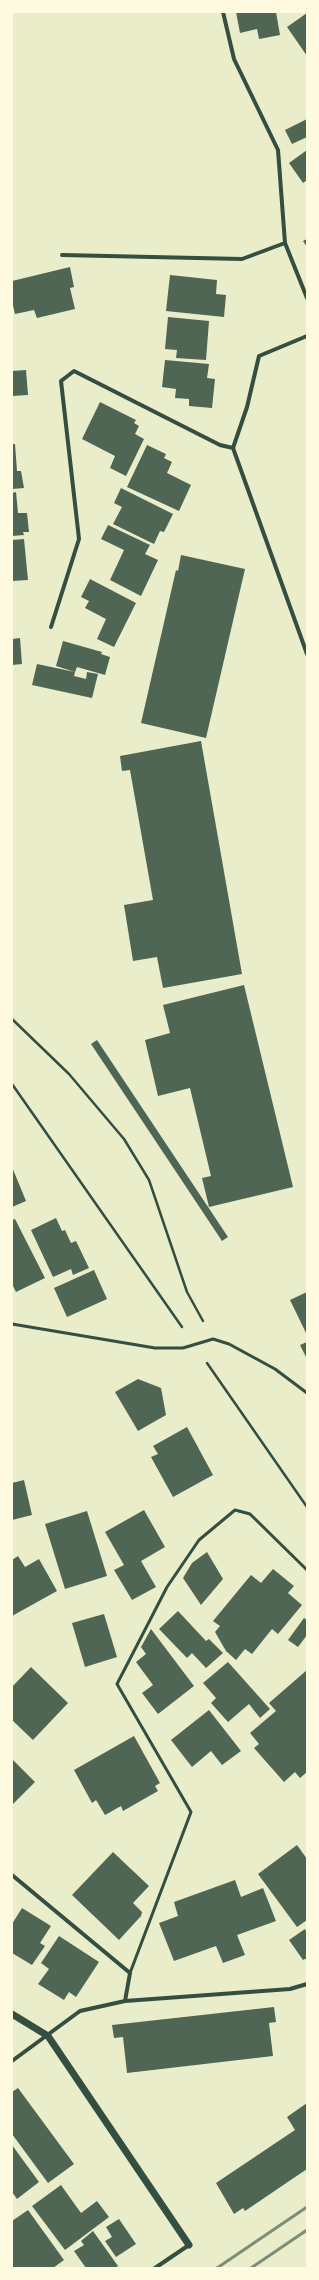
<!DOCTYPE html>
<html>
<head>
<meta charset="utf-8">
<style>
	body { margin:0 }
	#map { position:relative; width:319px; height:2280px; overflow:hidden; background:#e9edc9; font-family:"Roboto Condensed",sans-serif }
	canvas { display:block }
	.frame { position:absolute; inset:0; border:13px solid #fefae0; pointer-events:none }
</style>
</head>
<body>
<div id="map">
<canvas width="319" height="2280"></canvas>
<div class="frame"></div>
</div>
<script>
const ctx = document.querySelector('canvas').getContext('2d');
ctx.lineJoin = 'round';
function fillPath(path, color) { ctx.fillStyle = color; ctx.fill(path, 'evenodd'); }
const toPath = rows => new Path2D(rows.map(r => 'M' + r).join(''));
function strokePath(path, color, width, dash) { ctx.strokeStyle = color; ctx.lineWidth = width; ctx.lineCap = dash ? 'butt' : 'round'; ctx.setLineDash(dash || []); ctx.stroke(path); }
fillPath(toPath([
	[236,12,276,12,280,35,259,39,257,29,240,33],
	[307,13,307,56,287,27],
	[307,119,307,137,292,144,285,130],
	[307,150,307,180,303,183,289,163],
	[307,239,307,247,303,241],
	[70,267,74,287,70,288,75,309,37,318,34,310,15,314,12,301,12,281],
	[170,275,217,280,216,294,226,295,224,317,166,311],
	[168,317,209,321,206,360,176,358,177,350,165,349],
	[165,360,209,364,207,378,215,379,212,408,189,406,189,399,175,398,176,389,162,387],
	[26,370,28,395,12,396,12,371],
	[100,402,136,420,134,423,139,426,135,434,144,439,126,476,110,468,115,456,82,439],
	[12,444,15,444,17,471,21,471,24,488,12,489],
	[147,445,166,454,164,458,172,462,167,473,191,485,179,511,127,487],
	[121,488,173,514,164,532,160,531,154,544,113,524,122,507,114,503],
	[16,492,18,513,27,513,29,532,23,532,24,535,12,536,12,493],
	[108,525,150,545,145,554,158,560,141,596,110,580,124,550,101,539],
	[24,539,28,580,12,581,12,540],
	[181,555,245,569,206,738,141,723,176,570,178,571],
	[90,579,136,603,114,647,97,639,106,619,85,608,89,601,81,597],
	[20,638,22,664,12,665,12,639],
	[63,641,102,652,101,654,110,657,105,675,77,667,75,672,56,666],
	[37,664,75,672,74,676,86,679,87,672,98,674,92,698,32,685],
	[201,741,242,974,163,988,157,957,133,961,124,905,153,900,130,770,122,771,120,756],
	[244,985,293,1187,209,1207,202,1178,211,1176,190,1088,158,1096,145,1040,170,1033,163,1005],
	[97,1040,228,1237,222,1241,91,1044],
	[12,1167,26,1201,12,1207],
	[56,1218,62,1231,65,1230,71,1243,76,1241,89,1268,73,1275,71,1269,53,1277,31,1230],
	[15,1219,45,1278,16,1292,12,1284,12,1220],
	[94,1270,107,1299,67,1317,54,1288],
	[307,1292,307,1335,290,1300],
	[307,1342,307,1359,300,1345],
	[138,1379,161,1388,166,1415,138,1431,115,1392],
	[187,1427,213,1475,173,1497,151,1457,158,1454,153,1446],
	[24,1480,32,1515,12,1520,12,1483],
	[144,1510,165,1547,141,1561,156,1587,132,1600,114,1570,124,1565,105,1532],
	[87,1511,107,1576,65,1589,45,1524],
	[207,1552,223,1579,201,1605,183,1578,192,1563],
	[18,1556,25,1567,39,1559,57,1591,12,1616,12,1560],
	[273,1569,294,1586,288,1593,302,1605,278,1634,272,1629,252,1654,245,1649,236,1660,226,1651,215,1632,220,1626,213,1621,251,1575,261,1583],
	[178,1611,206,1641,209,1639,223,1653,206,1668,192,1653,187,1658,159,1629],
	[104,1614,117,1657,85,1667,72,1623],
	[304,1618,307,1620,307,1635,298,1647,288,1640],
	[151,1629,194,1686,158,1714,142,1693,153,1685,136,1662,146,1654,141,1647],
	[228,1662,270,1709,260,1718,249,1704,228,1722,211,1703,216,1698,203,1683],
	[31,1667,68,1703,33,1740,12,1720,12,1687],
	[307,1670,307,1772,300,1778,295,1772,284,1782,254,1748,259,1744,250,1733,276,1711,269,1703],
	[209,1710,241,1751,222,1765,211,1751,192,1767,171,1740],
	[134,1736,160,1783,155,1786,158,1791,123,1811,121,1806,105,1815,96,1800,92,1803,74,1770],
	[12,1759,35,1782,12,1805],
	[297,1845,307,1859,307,1920,297,1927,258,1874],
	[113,1852,149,1886,133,1903,142,1912,141,1916,119,1940,72,1895],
	[235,1880,241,1897,263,1888,276,1921,237,1935,245,1955,223,1963,216,1946,174,1961,159,1923,178,1916,174,1902],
	[22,1908,51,1926,40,1943,45,1946,32,1965,12,1953,12,1924],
	[305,1929,307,1933,307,1958,303,1960,289,1940],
	[59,1936,99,1962,76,1997,69,1992,64,2000,38,1984,49,1969,41,1963],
	[274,2007,276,2022,269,2023,273,2056,127,2073,123,2037,114,2038,112,2025],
	[18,2088,74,2164,48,2183,12,2134,12,2092],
	[307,2103,307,2169,245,2211,243,2208,234,2214,216,2183,295,2130,287,2117],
	[12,2145,39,2182,17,2199,12,2192],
	[61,2185,81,2213,97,2201,109,2217,65,2250,32,2206],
	[28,2210,64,2260,53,2268,12,2268,12,2221],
	[119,2219,136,2244,116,2257,105,2241,112,2237,106,2227],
	[93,2231,118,2266,115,2268,86,2268,74,2251,84,2245,81,2241]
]), '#4f6655');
strokePath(toPath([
	[12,1019,69,1074,124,1139,149,1180,187,1292,203,1321],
	[12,1084,182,1327],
	[207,1363,307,1507]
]), '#344e41', 2.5);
strokePath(toPath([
	[12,1324,155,1348,183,1348,213,1339,229,1344,275,1369,307,1393],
	[130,1973,191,1812,117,1684,167,1587,199,1540,235,1510,250,1514,307,1570]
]), '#344e41', 3);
strokePath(toPath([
	[223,12,234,59,278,150,285,243,307,298],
	[62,255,242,259,285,243],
	[307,336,259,356,247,407,233,448,307,654],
	[51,627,79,539,61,381,74,371,220,445,233,448],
	[12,1875,130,1973,125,2001],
	[12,2061,80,2011,125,2001,290,1989,307,1984],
	[155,2268,189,2245]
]), '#344e41', 4);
strokePath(toPath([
	[12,2014,48,2036,189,2245]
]), '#344e41', 7);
strokePath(toPath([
	[217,2268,307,2207],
	[251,2268,307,2230]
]), '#7c8e77', 3);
</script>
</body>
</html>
